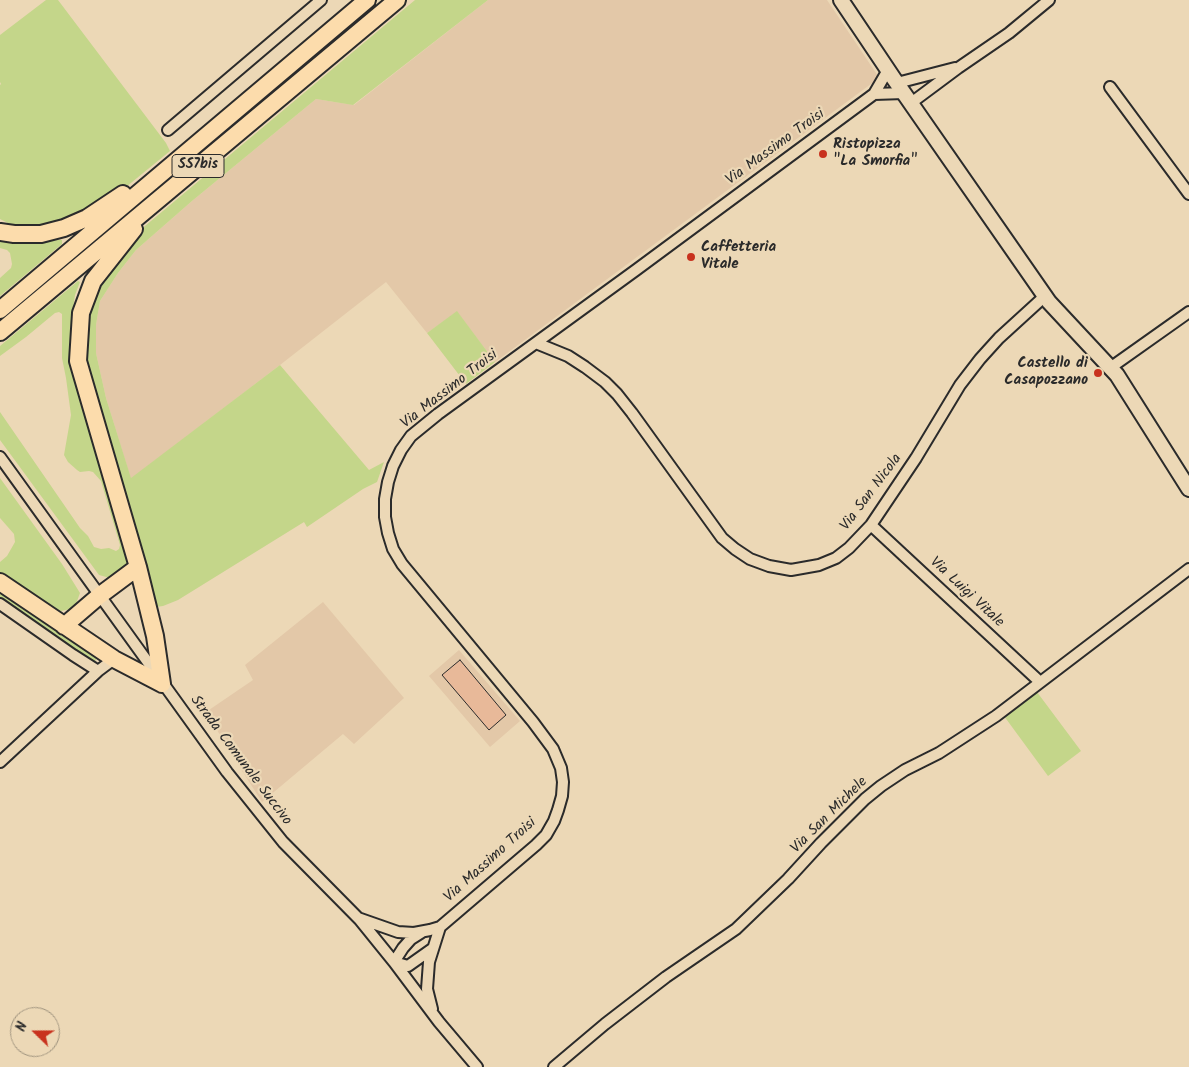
<!DOCTYPE html>
<html>
<head>
<meta charset="utf-8">
<style>
	body { margin:0 }
	#map { position:relative; width:1189px; height:1067px; overflow:hidden; background:#ecd8b6; font-family:Kalam,sans-serif }
	canvas { display:block }
	.north { position:absolute; left:10px; top:1007px; width:50px; height:50px; box-sizing:border-box; background:#ecd8b6; border:1px solid #9f937e; border-radius:50%; rotate:292deg; font-size:14px; font-weight:700; line-height:20px; text-align:center; color:#2b2b2b }
	.north::after { content:''; display:block; margin:auto; width:18px; height:22px; background:#c8321e; clip-path:polygon(50% 0,100% 100%,50% 72%,0 100%) }
</style>
</head>
<body>
<div id="map">
<canvas width="1189" height="1067"></canvas>
<div class="north">N</div>
</div>
<script>
const ctx = document.querySelector('canvas').getContext('2d');
ctx.lineJoin = 'round';
function fillPath(path, color) { ctx.fillStyle = color; ctx.fill(path, 'evenodd'); }
const toPath = rows => new Path2D(rows.map(r => 'M' + r).join(''));
function strokePath(path, color, width, dash) { ctx.strokeStyle = color; ctx.lineWidth = width; ctx.lineCap = dash ? 'butt' : 'round'; ctx.setLineDash(dash || []); ctx.stroke(path); }
function drawText(font, color, halo, rows, align = 'center') {
  ctx.font = font + ' Kalam,sans-serif'; ctx.lineWidth = 4.5; ctx.setLineDash([]); ctx.textBaseline = 'middle'; ctx.strokeStyle = halo; ctx.fillStyle = color; for (const [text, x, y, turn = 0] of rows) {
    ctx.save(); ctx.translate(x, y); ctx.rotate((+turn || 0) * Math.PI / 180); ctx.textAlign = isNaN(turn) ? turn : align; if (halo) ctx.strokeText(text, 0, 0); ctx.fillText(text, 0, 0); ctx.restore();
  }
}
fillPath(toPath([
	[488,0,827,0,878,76,875,81,495,362,457,312,427,333,386,282,280,365,131,479,106,398,96,353,96,325,100,301,118,273,136,250,192,201,316,99,354,105],
	[323,602,404,698,354,744,343,734,262,802,237,763,206,712,253,680,245,665],
	[459,650,520,721,490,747,429,676]
]), '#e3c8a8');
fillPath(toPath([
	[46,0,58,0,166,143,170,151,126,187,79,216,33,228,10,224,0,219,0,85,1,84,0,82,0,35],
	[415,0,488,0,353,105,316,99,192,201,136,250,118,273,100,301,96,325,96,353,106,398,131,478,280,365,369,470,384,462,377,482,363,489,307,527,304,522,178,600,163,606,156,607,118,478,87,369,85,344,90,299,139,231],
	[0,240,10,242,33,243,58,240,62,240,62,244,0,296,0,278,11,268,12,264,10,253,7,250,0,248],
	[78,281,80,282,75,295,70,331,72,366,82,406,127,555,128,565,110,578,99,575,0,440,0,412,80,528,88,536,94,547,101,549,109,548,116,551,119,549,120,545,101,481,93,472,89,471,80,472,77,470,68,462,64,455,71,415,66,378,62,358,62,314,59,312,55,313,26,337,0,356,0,346],
	[457,311,495,362,466,384,427,333],
	[0,478,62,564,80,593,76,604,70,609,61,611,54,609,0,574,0,562,7,556,15,542,14,534,0,518],
	[0,592,67,639,97,658,94,663,0,601],
	[1037,692,1081,751,1048,776,1004,716]
]), '#c4d68a');
const building = toPath([
	[460,660,506,715,489,730,442,675,460,660]
]);
fillPath(building, '#e8b999');
strokePath(building, '#2b2b2b', 1);
const minor = toPath([
	[897,83,955,68],
	[1110,87,1189,194],
	[874,94,904,93],
	[911,103,958,68,1009,33,1049,0],
	[168,130,321,0],
	[536,343,568,356,585,367,605,382,617,394,632,413,722,538,735,549,750,559,769,566,791,570,819,565,836,558,849,548,871,525,916,458,960,385,980,359,999,338,1045,296],
	[1110,368,1189,312],
	[0,457,227,772,283,842,360,920,394,962,439,1022,477,1067],
	[871,525,1040,682],
	[0,604,73,655,98,671],
	[0,762,98,671,114,659],
	[358,918,398,932,414,933,430,930,440,927,536,845,546,835,554,821,558,810,562,796,563,782,561,768,553,749,533,722,402,564,393,549,388,533,385,517,385,499,388,482,393,466,401,450,411,436,438,414,636,270,874,94,888,70],
	[394,962,408,966,432,949],
	[394,962,403,948,411,939,422,932],
	[432,1009,427,989,429,962,440,927],
	[554,1067,605,1024,666,977,736,929,788,879,821,843,865,799,881,786,905,770,939,753,996,716,1189,569]
]);
const secondary = toPath([
	[841,0,894,79,1049,302,1117,375,1189,489]
]);
const trunk = toPath([
	[134,229,93,281,81,313,78,361,138,567,155,636,162,684],
	[0,232,14,234,41,234,64,228,87,218,123,194],
	[0,310,367,0],
	[0,332,397,0],
	[0,582,114,659,162,684],
	[64,626,99,596,138,567]
]);
strokePath(minor, '#2b2b2b', 14);
strokePath(secondary, '#2b2b2b', 18);
strokePath(trunk, '#2b2b2b', 20);
strokePath(minor, '#ecd8b6', 10);
strokePath(secondary, '#ecd8b6', 14);
strokePath(trunk, '#fcdcac', 16);
for (const [x, y, r, color] of [
	[823,154,5,"#c8321e"],
	[691,257,5,"#c8321e"],
	[1098,373,5,"#c8321e"]
]) { const dot = new Path2D(); dot.arc(x, y, r, 0, 2 * Math.PI); ctx.fillStyle = color; ctx.fill(dot); strokePath(dot, '#ecd8b6', 2); }
for (const [x, y, w] of [
	[198,166,52]
]) { const box = new Path2D(); box.roundRect(x - w / 2, y - 11.5, w, 23, 4); ctx.fillStyle = '#ecd8b6'; ctx.fill(box); strokePath(box, '#2b2b2b', 1); }
drawText('bold 14px', '#2b2b2b', null, [
	["SS7bis",198,166]
]);
drawText('bold 15px', '#2b2b2b', '#ecd8b6', [
	["Ristopizza",833,145],
	["\"La Smorfia\"",833,162],
	["Caffetteria",701,248],
	["Vitale",701,265],
	["Castello di",1088,364,"right"],
	["Casapozzano",1088,381,"right"]
], 'left');
drawText('15px', '#2b2b2b', '#ecd8b6', [
	["Via Massimo Troisi",776,148,-36],
	["Via Massimo Troisi",450,390,-38],
	["Via San Nicola",872,493,-53],
	["Via Luigi Vitale",966,593,43],
	["Strada Comunale Succivo",240,761,53],
	["Via San Michele",830,816,-45],
	["Via Massimo Troisi",491,861,-42]
]);
</script>
</body>
</html>
